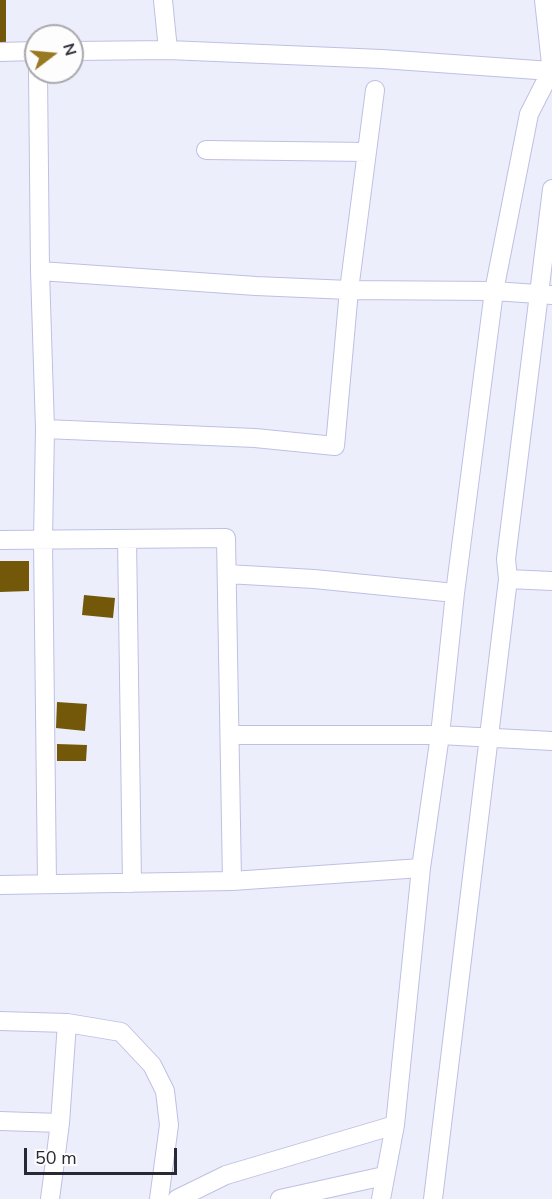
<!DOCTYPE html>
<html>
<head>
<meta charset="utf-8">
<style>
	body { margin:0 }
	#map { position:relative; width:552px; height:1199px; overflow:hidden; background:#edeefc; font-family:"Nunito Sans",sans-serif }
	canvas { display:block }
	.north { position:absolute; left:24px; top:24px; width:60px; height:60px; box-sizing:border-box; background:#fdfdfd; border:2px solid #a8a8ad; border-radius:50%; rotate:74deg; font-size:16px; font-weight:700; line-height:24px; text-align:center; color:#282935 }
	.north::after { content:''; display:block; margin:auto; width:21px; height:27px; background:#997822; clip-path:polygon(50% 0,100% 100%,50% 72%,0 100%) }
	.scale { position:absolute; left:24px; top:1148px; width:153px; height:27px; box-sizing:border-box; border:3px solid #282935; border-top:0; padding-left:8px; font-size:18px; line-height:21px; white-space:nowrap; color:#282935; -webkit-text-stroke:4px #fdfdfd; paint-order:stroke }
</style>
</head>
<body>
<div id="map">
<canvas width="552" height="1199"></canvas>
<div class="north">N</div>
<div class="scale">50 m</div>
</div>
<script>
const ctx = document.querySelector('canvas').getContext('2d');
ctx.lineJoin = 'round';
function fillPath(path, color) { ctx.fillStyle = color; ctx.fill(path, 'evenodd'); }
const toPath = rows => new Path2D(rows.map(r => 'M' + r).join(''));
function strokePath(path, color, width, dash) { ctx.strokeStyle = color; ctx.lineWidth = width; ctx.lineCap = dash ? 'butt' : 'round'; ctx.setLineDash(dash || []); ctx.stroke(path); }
fillPath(toPath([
	[0,0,6,0,6,43,0,42],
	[0,561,29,561,29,591,0,592],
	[84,595,115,598,113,618,82,615],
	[57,702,87,704,85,731,56,728],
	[57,744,87,745,86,761,57,761]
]), '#735809');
const street = toPath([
	[163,0,168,50],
	[544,0,552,73],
	[72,51,168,50,382,59,551,71],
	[0,52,36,51],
	[38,72,40,271,45,429,43,540,47,884],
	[206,150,367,152],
	[40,271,256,286,349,290,494,291,552,295],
	[45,429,255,438,335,446,349,290,375,90],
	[127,539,132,883],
	[0,540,226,538,232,881,0,885],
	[227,574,314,579,455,593],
	[508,579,552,581],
	[230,735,440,735,552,741],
	[232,881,421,868],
	[0,1021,67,1023,121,1032,152,1065,165,1091,169,1125,159,1199],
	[0,1121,60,1123],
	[50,1199,60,1123,67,1023],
	[177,1199,226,1175,395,1125],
	[280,1199,384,1176],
	[381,1199,395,1125,421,868,440,735,455,593,494,291,529,114,551,71],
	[433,1199,508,579,506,559,552,189]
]);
strokePath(street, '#bec0e2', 20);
strokePath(street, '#fff', 18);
</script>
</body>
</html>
